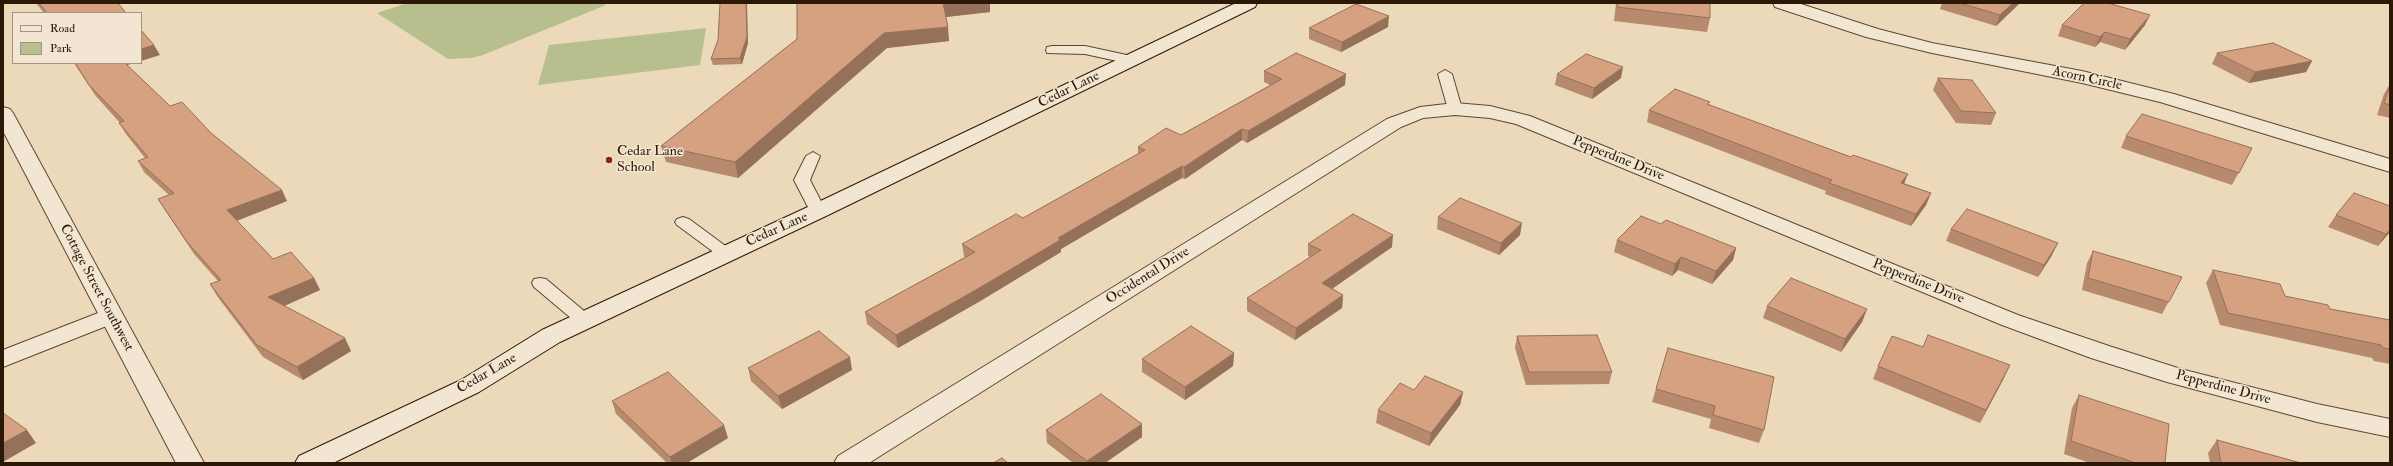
<!DOCTYPE html>
<html>
<head>
<meta charset="utf-8">
<style>
	body { margin:0 }
	#map { position:relative; width:2393px; height:466px; overflow:hidden; background:#ebd9ba; font-family:"IM FELL Double Pica",serif }
	canvas { display:block }
	.frame { position:absolute; inset:0; border:4px solid #2c1806; pointer-events:none }
	.legend { position:absolute; left:12px; top:12px; width:130px; height:52px; box-sizing:border-box; background:#f2e6d2; border:1px solid #a39480; margin:0; padding:5px 7px; list-style:none; font-size:12px; color:#2c1806 }
	.legend li { display:flex; align-items:center; gap:8px; height:20px }
	.legend b { width:20px; border:1px solid #a39480 }
</style>
</head>
<body>
<div id="map">
<canvas width="2393" height="466"></canvas>
<div class="frame"></div>
<ul class="legend">
<li><b style="height:5px;background:#f2e6d2"></b>Road</li>
<li><b style="height:11px;background:#b8bf8f"></b>Park</li>
</ul>
</div>
<script>
const ctx = document.querySelector('canvas').getContext('2d');
ctx.lineJoin = 'round';
function fillPath(path, color) { ctx.fillStyle = color; ctx.fill(path, 'evenodd'); }
const toPath = rows => new Path2D(rows.map(r => 'M' + r).join(''));
function strokePath(path, color, width, dash) { ctx.strokeStyle = color; ctx.lineWidth = width; ctx.lineCap = dash ? 'butt' : 'round'; ctx.setLineDash(dash || []); ctx.stroke(path); }
function drawText(font, color, halo, rows, align = 'center') {
  ctx.font = font + ' "IM FELL Double Pica",serif'; ctx.lineWidth = 3; ctx.setLineDash([]); ctx.textBaseline = 'middle'; ctx.strokeStyle = halo; ctx.fillStyle = color; for (const [text, x, y, turn = 0] of rows) {
    ctx.save(); ctx.translate(x, y); ctx.rotate((+turn || 0) * Math.PI / 180); ctx.textAlign = isNaN(turn) ? turn : align; if (halo) ctx.strokeText(text, 0, 0); ctx.fillText(text, 0, 0); ctx.restore();
  }
}
fillPath(toPath([
	[407,3,601,3,606,5,483,55,472,58,448,59,377,13],
	[706,28,700,65,538,85,549,45]
]), '#b8bf8f');
const service = toPath([
	[1052,46,1085,46,1136,57,1138,60,1131,64,1085,54,1047,53,1046,50,1047,47,1052,46],
	[1445,70,1452,74,1462,109,1460,112,1450,112,1448,109,1438,74,1445,70],
	[813,152,820,156,810,180,826,211,818,216,810,211,794,180,806,156,813,152],
	[683,217,689,219,731,250,733,253,731,256,719,256,677,225,675,222,677,219,683,217],
	[540,278,546,279,590,316,593,320,590,324,578,324,534,287,532,283,534,279,540,278]
]);
const minor = toPath([
	[1773,3,1798,3,1878,29,1932,43,2082,71,2174,94,2390,159,2390,172,2160,102,2082,83,1932,53,1866,37,1775,7,1773,3],
	[1455,103,1490,106,1530,116,2018,315,2109,346,2181,369,2317,404,2390,419,2390,437,2317,422,2167,382,2091,358,2002,325,1516,124,1490,118,1455,115,1423,118,1401,127,869,463,834,463,838,456,1387,119,1420,107,1455,103],
	[111,308,119,311,123,316,119,321,3,367,3,350,111,308]
]);
const tertiary = toPath([
	[3,107,10,109,13,113,204,463,176,463,3,131,3,107]
]);
const secondary = toPath([
	[1236,3,1257,3,1255,7,826,216,560,342,479,392,333,463,295,463,299,456,461,380,542,330,810,206,1236,3]
]);
strokePath(service, '#5c4833', 2);
strokePath(minor, '#5c4833', 2);
strokePath(tertiary, '#5c4833', 2);
strokePath(secondary, '#2c1806', 2);
fillPath(service, '#f2e6d2');
fillPath(minor, '#f2e6d2');
fillPath(tertiary, '#f2e6d2');
fillPath(secondary, '#f2e6d2');
fillPath(toPath([
	[36,3,118,3,126,13,44,13],
	[797,3,990,12,946,17,949,41,887,48,738,178,666,162,661,146,797,39],
	[1616,3,1710,3,1710,18,1707,32,1614,21],
	[1942,3,2020,3,1996,26,1940,9],
	[2062,25,2145,25,2125,50,2100,42,2095,47,2058,36],
	[1388,27,1341,52,1309,39,1309,28],
	[748,43,742,64,713,65,711,59],
	[2217,53,2312,61,2306,72,2249,83,2212,64],
	[74,63,134,63,127,65,170,106,211,133,287,201,237,221,273,259,314,278,320,290,284,306,351,351,303,380,263,357,217,296,210,284,218,281,194,254,165,210,158,199,169,195,144,172,138,161,145,158,126,134,119,123,120,123,95,95],
	[1264,71,1345,85,1247,143,1242,140,1185,179,1182,178,1061,249,1061,252,982,300,898,348,867,324,865,312,965,257,964,256,962,244,1023,218,1138,154,1138,147,1181,135,1270,85,1264,82],
	[1557,74,1621,78,1592,99,1555,85],
	[1938,78,1996,113,1991,125,1956,123,1933,90],
	[2390,84,2390,118,2377,115,2384,94],
	[1709,105,1851,157,1908,174,1904,183,1931,193,1926,205,1911,226,1825,194,1826,191,1647,122,1649,110],
	[2126,136,2252,148,2232,185,2121,148],
	[2390,206,2390,232,2378,246,2328,227,2336,215],
	[1438,217,1520,235,1499,255,1437,229],
	[1661,224,1736,248,1733,260,1712,284,1678,270,1672,276,1614,252,1617,240],
	[1951,229,2052,255,2038,277,1946,241],
	[1308,244,1392,247,1332,288,1343,295,1342,308,1295,340,1247,311,1247,298,1310,257,1308,256],
	[2093,251,2182,277,2162,314,2082,290,2087,263],
	[2213,270,2285,296,2330,309,2390,320,2390,364,2374,361,2372,358,2220,325,2206,283],
	[1767,306,1867,309,1862,322,1841,352,1763,318],
	[1517,336,1612,372,1609,384,1526,385,1515,348],
	[1923,347,2004,378,1980,423,1873,379,1878,366],
	[1668,348,1764,430,1759,443,1709,428,1711,419,1652,402],
	[1234,353,1233,366,1185,400,1142,372,1142,359],
	[748,368,852,370,782,409,751,381],
	[1414,390,1463,392,1460,405,1429,446,1376,423,1378,410],
	[2079,395,2165,463,2090,463,2064,454,2072,408],
	[612,401,728,438,687,463,667,463,616,414],
	[1142,424,1142,437,1105,463,1073,463,1047,443,1046,430],
	[2217,440,2301,463,2210,463,2208,453]
]), '#b78a6e');
fillPath(toPath([
	[746,3,747,3,748,43,742,64,740,58],
	[943,3,990,3,990,12,945,17],
	[2013,3,2020,3,1996,26,2000,15],
	[2150,15,2145,25,2125,50,2130,39],
	[1389,16,1388,27,1341,52,1342,42],
	[948,27,949,41,887,48,738,178,735,162,884,33],
	[2105,32,2100,42,2095,47,2100,37],
	[154,45,160,55,141,61,141,49],
	[2312,61,2306,72,2249,83,2255,72],
	[121,63,134,63,123,66],
	[1623,67,1621,78,1592,99,1594,88],
	[1346,74,1345,85,1247,143,1248,131],
	[1242,129,1242,140,1185,179,1184,167],
	[1182,166,1182,178,1061,249,1061,252,982,300,898,348,896,335,1058,238],
	[1908,174,1903,186,1901,183],
	[282,190,287,201,233,222,227,210],
	[1931,193,1926,205,1911,226,1916,214],
	[1522,223,1520,235,1499,255,1501,243],
	[2390,230,2390,232,2378,246,2386,234],
	[1393,235,1392,247,1322,296,1322,283],
	[2058,243,2052,255,2038,277,2044,265],
	[1736,248,1733,260,1712,284,1716,271],
	[1681,257,1678,270,1672,276,1675,264],
	[314,278,320,290,275,310,268,297],
	[1343,295,1342,308,1295,340,1296,328],
	[1867,309,1862,322,1841,352,1845,339],
	[345,338,351,351,303,380,297,367],
	[1234,353,1233,366,1185,400,1185,387],
	[850,357,852,370,782,409,778,396],
	[2010,365,2004,378,1980,423,1986,410],
	[1463,392,1460,405,1429,446,1431,433],
	[1142,424,1142,437,1105,463,1087,463,1087,461],
	[724,425,728,438,687,463,672,463,670,457],
	[27,430,36,443,3,462,3,443]
]), '#95715a');
const building = toPath([
	[39,3,118,3,126,13,47,13,39,3],
	[720,3,746,3,747,37,740,58,711,59,718,40,720,3],
	[797,3,945,3,943,3,948,27,884,33,735,162,661,146,797,39,797,3],
	[1618,3,1710,3,1710,18,1617,7,1618,3],
	[1960,3,2013,3,2000,15,1960,3],
	[2084,3,2108,3,2150,15,2130,39,2105,32,2100,37,2062,25,2084,3],
	[1356,4,1389,16,1342,42,1309,28,1356,4],
	[141,30,154,45,141,49,141,30],
	[2273,43,2312,61,2255,72,2217,53,2273,43],
	[1296,53,1346,74,1248,131,1242,129,1184,167,1182,166,1058,238,1060,240,981,287,896,335,865,312,975,252,962,244,1016,214,1023,218,1145,150,1138,147,1166,128,1181,135,1282,79,1264,71,1296,53],
	[1586,54,1623,67,1594,88,1557,74,1586,54],
	[75,63,125,63,170,106,182,102,211,133,282,190,227,210,273,259,291,252,314,278,268,297,345,338,297,367,257,345,210,284,221,280,187,242,158,199,174,193,138,161,148,157,119,123,124,121,89,85,75,63],
	[1938,78,1972,80,1996,113,1961,111,1938,78],
	[2390,85,2390,105,2384,103,2390,85],
	[1675,89,1710,102,1707,104,1851,157,1853,155,1908,174,1901,183,1931,193,1916,214,1829,183,1832,180,1649,110,1675,89],
	[2142,114,2252,148,2239,173,2126,136,2142,114],
	[2354,193,2390,206,2390,230,2386,234,2336,215,2354,193],
	[1460,198,1522,223,1501,243,1438,217,1460,198],
	[1967,209,2058,243,2044,265,1951,229,1967,209],
	[1353,214,1393,235,1322,283,1343,295,1296,328,1247,298,1321,250,1308,244,1353,214],
	[1641,216,1661,224,1666,220,1736,248,1716,271,1681,257,1675,264,1617,240,1641,216],
	[2093,251,2182,277,2169,302,2088,278,2093,251],
	[2213,270,2280,284,2285,296,2328,305,2330,309,2390,320,2390,349,2383,348,2381,345,2228,313,2213,270],
	[1791,278,1867,309,1845,339,1767,306,1791,278],
	[1191,326,1234,353,1185,387,1142,359,1191,326],
	[819,331,850,357,778,396,748,368,819,331],
	[1597,335,1612,372,1529,372,1517,336,1597,335],
	[1928,335,2010,365,1986,410,1878,366,1892,336,1923,347,1928,335],
	[1668,348,1774,377,1764,430,1713,415,1715,406,1656,389,1668,348],
	[668,372,724,425,670,457,612,401,668,372],
	[1425,376,1463,392,1431,433,1378,410,1400,383,1414,390,1425,376],
	[1101,394,1142,424,1087,461,1046,430,1101,394],
	[2079,395,2169,424,2165,463,2136,463,2071,441,2079,395],
	[3,413,27,430,3,443,3,413],
	[2217,440,2301,463,2221,463,2217,440],
	[1002,458,1008,463,993,463,1002,458]
]);
fillPath(building, '#d5a180');
strokePath(building, '#95715a', 1);
for (const [x, y, r, color] of [
	[609,160,4,"#8f2418"]
]) { const dot = new Path2D(); dot.arc(x, y, r, 0, 2 * Math.PI); ctx.fillStyle = color; ctx.fill(dot); strokePath(dot, '#f2e6d2', 1.5); }
drawText('14px', '#2c1806', '#f2e6d2', [
	["Acorn Circle",2087,79,12],
	["Cedar Lane",1069,90,-26],
	["Pepperdine Drive",1618,159,22],
	["Cedar Lane",777,230,-24],
	["Occidental Drive",1148,276,-32],
	["Pepperdine Drive",1918,282,22],
	["Cottage Street Southwest",96,288,62],
	["Cedar Lane",487,374,-30],
	["Pepperdine Drive",2223,388,15]
]);
drawText('14px', '#2c1806', '#f2e6d2', [
	["Cedar Lane",617,152],
	["School",617,168]
], 'left');
</script>
</body>
</html>
